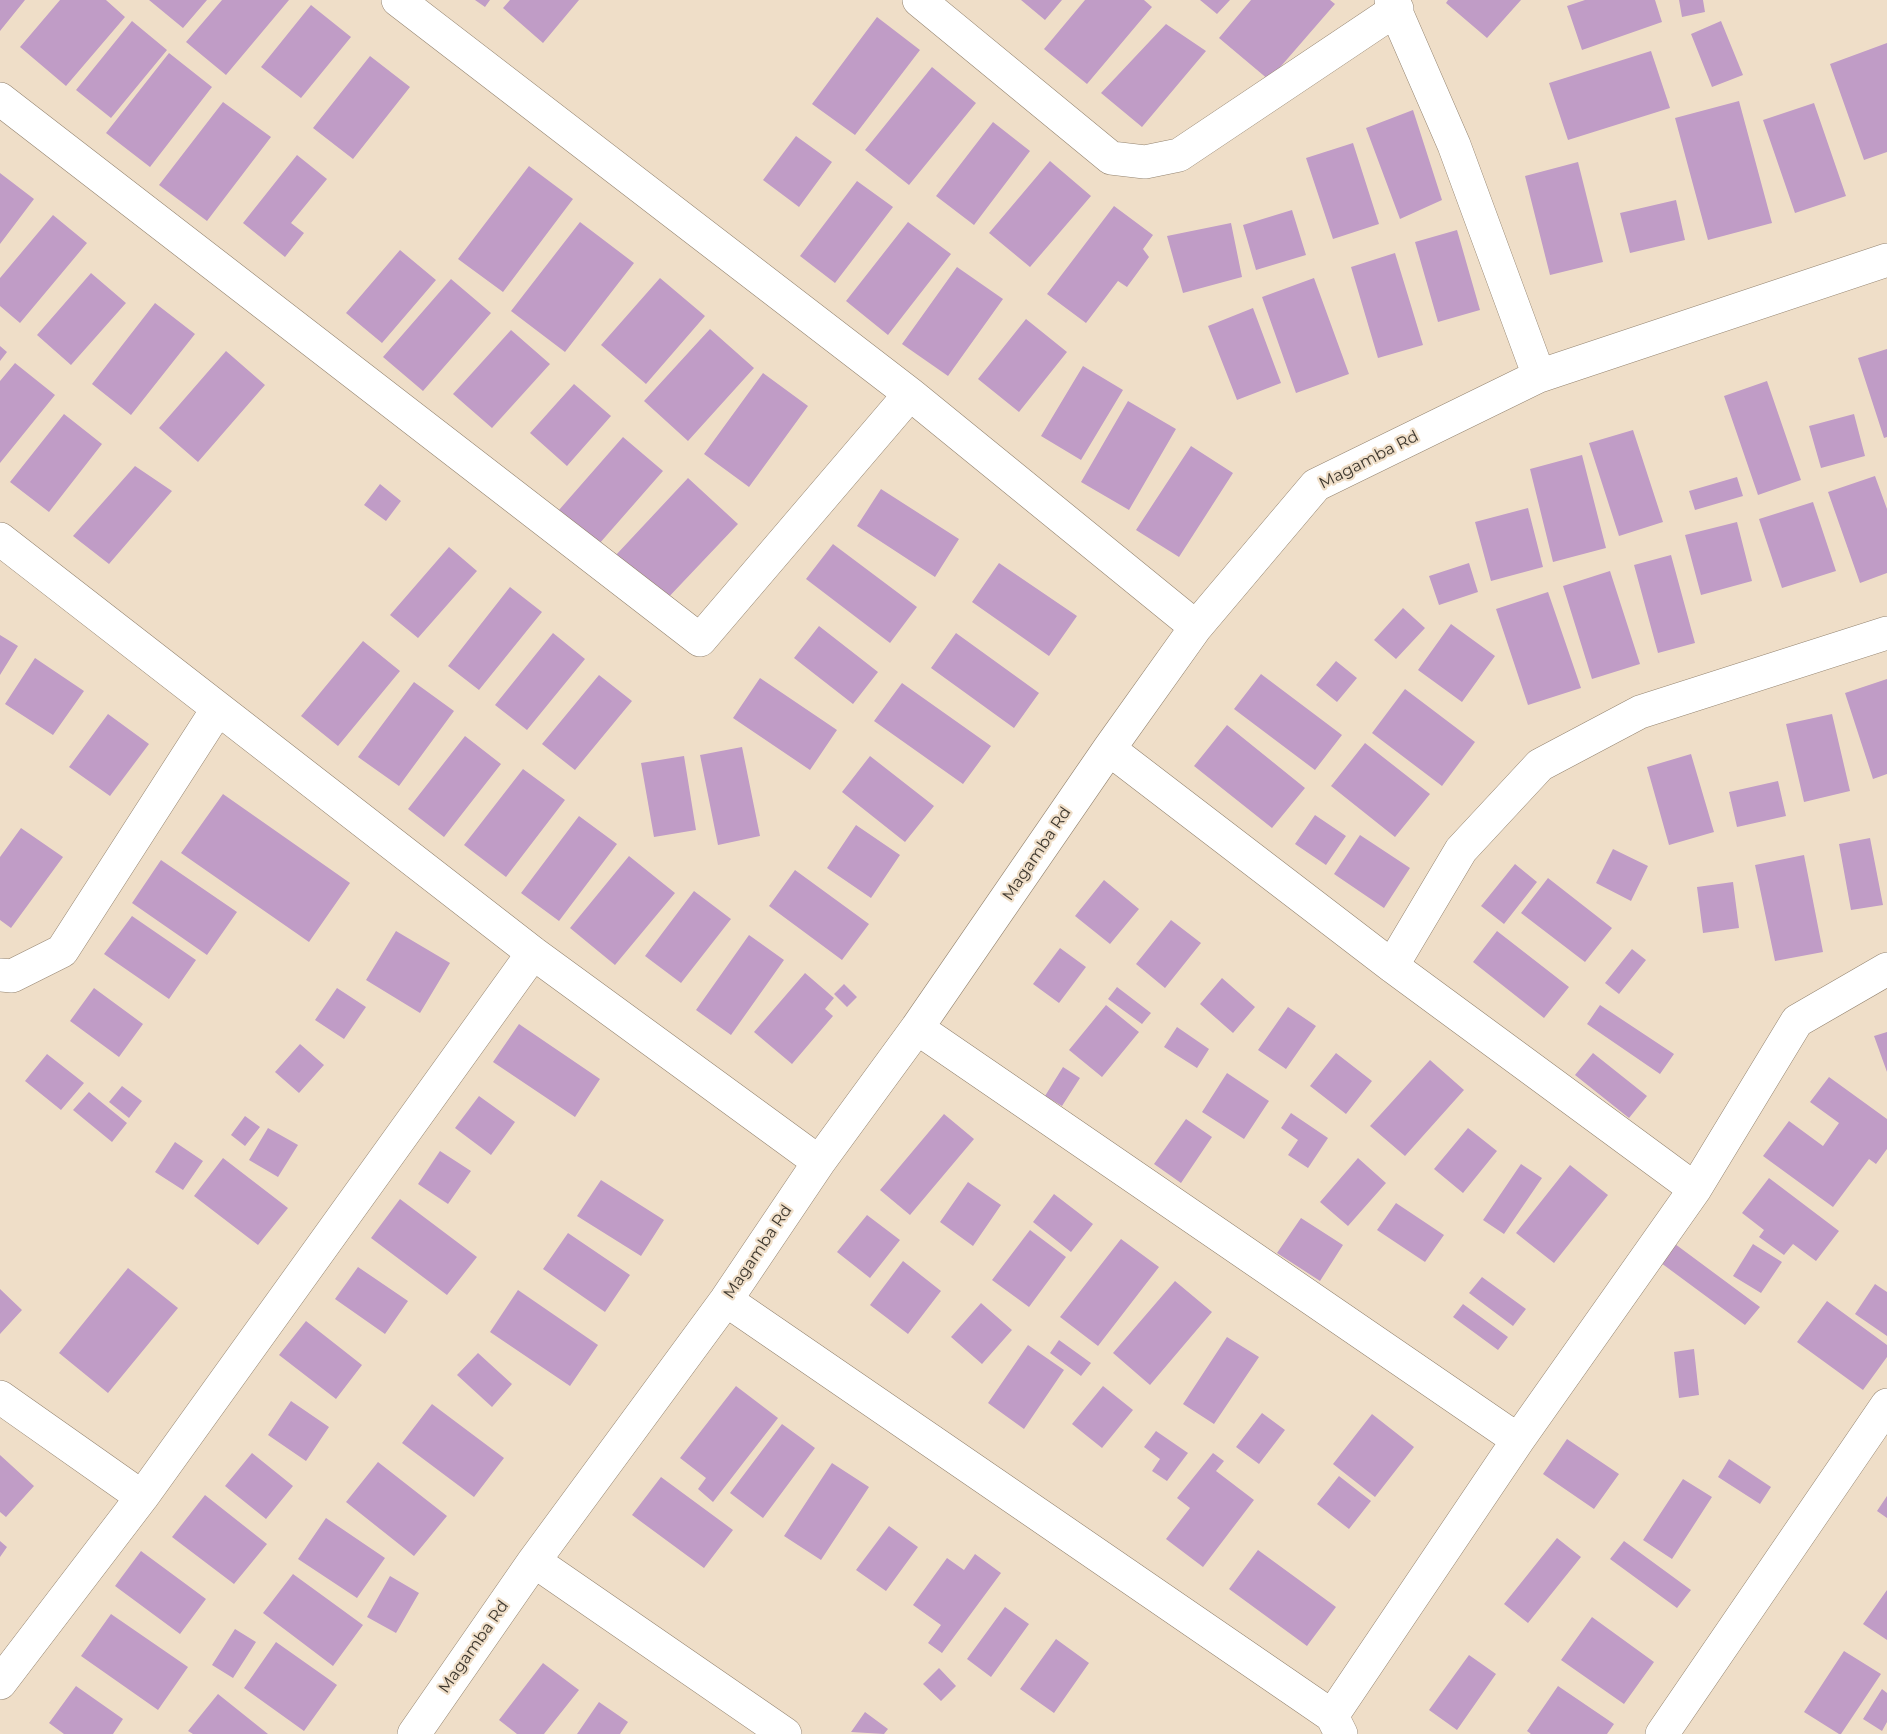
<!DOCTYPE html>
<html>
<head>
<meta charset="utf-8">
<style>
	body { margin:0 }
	canvas { display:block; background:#efdec8 }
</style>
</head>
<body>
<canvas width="1887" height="1734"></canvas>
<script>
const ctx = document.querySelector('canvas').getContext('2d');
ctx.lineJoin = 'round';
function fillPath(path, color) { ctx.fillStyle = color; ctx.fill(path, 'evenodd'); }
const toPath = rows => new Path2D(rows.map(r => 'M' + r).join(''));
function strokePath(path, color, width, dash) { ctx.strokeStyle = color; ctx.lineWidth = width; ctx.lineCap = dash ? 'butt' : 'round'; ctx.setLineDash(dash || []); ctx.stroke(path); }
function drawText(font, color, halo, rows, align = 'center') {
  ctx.font = font + ' Montserrat,sans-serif'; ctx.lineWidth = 4.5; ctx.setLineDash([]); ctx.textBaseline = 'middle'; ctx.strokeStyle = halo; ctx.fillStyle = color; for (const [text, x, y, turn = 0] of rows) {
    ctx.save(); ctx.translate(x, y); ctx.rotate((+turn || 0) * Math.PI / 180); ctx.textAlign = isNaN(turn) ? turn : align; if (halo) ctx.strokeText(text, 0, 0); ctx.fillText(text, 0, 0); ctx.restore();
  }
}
fillPath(toPath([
	[0,0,25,0,0,31],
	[60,0,106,0,125,17,66,86,20,47],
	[149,0,207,0,183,28],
	[222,0,289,0,226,75,186,42],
	[475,0,490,0,485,7],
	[510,0,579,0,543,43,503,8],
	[1021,0,1062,0,1045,20],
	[1085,0,1144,0,1152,7,1087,84,1044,49],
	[1200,0,1230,0,1217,14],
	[1251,0,1330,0,1335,4,1269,80,1219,38],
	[1448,0,1521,0,1487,38,1446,3],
	[1585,0,1655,0,1662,22,1582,50,1567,6],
	[1679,0,1703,0,1705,12,1682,17],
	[311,5,351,37,301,98,261,67],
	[877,17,920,50,855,135,812,104],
	[132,21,167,50,111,118,76,90],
	[1721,21,1743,75,1712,87,1691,34],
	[1166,24,1206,51,1142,127,1101,93],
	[1887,43,1887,152,1864,160,1830,64],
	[1651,51,1670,108,1568,140,1549,83],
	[169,53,212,87,150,167,106,133],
	[370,56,410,87,353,159,313,128],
	[932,67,976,103,909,185,865,150],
	[1739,101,1772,223,1708,240,1675,118],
	[223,102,271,137,207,221,159,185],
	[1814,103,1846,196,1795,213,1763,120],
	[1413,110,1442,200,1400,219,1366,128],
	[993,122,1030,151,974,225,936,196],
	[796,136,832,162,799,207,763,180],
	[1353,143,1379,224,1333,239,1306,158],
	[297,155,327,179,291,223,304,233,285,257,243,223],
	[1050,161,1091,196,1030,267,989,233],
	[1578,162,1603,262,1550,275,1525,176],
	[529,166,573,199,503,292,458,259],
	[0,173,34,199,0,244],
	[857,181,893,207,835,283,800,256],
	[1676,200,1685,240,1630,253,1620,213],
	[1114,206,1153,235,1143,249,1149,257,1127,287,1118,281,1086,323,1047,294],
	[1292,210,1306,255,1256,270,1243,225],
	[53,215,87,243,20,323,0,306,0,278],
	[580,222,634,263,565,352,511,311],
	[908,222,951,254,888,335,846,301],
	[1231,223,1242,277,1183,293,1167,236],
	[1457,230,1480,310,1438,322,1415,242],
	[400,250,436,280,382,343,346,313],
	[1395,253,1423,345,1378,358,1351,267],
	[957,267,1003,299,948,376,902,344],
	[91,273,126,303,71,365,37,335],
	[660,278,705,316,646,384,601,345],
	[1314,278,1349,374,1296,393,1262,297],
	[451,279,491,313,423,391,383,357],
	[155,303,195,334,131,415,92,384],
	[1253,308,1281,383,1237,400,1208,326],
	[1026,319,1067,352,1019,412,978,379],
	[710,329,754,368,688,441,644,401],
	[511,330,550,364,492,428,453,394],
	[0,346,7,352,0,361],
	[1887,349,1887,437,1884,438,1858,358],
	[226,351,265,385,198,462,159,428],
	[15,363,55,395,0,463,0,381],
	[1083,366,1123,390,1081,460,1041,436],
	[763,373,808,406,749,487,704,454],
	[1767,381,1801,480,1758,495,1724,396],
	[574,384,611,416,567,466,530,433],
	[1128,401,1176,429,1129,510,1081,482],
	[64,414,102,444,49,512,10,482],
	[1854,414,1865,456,1821,468,1809,426],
	[1633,430,1663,522,1619,536,1589,443],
	[623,437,663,471,599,544,559,510],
	[1191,446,1233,473,1179,557,1136,530],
	[1582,455,1606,548,1553,562,1530,469],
	[135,466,172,491,109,564,73,536],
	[1875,476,1887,509,1887,573,1860,583,1828,492],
	[1737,477,1743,496,1695,510,1689,491],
	[688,478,738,524,664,602,615,556],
	[380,484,401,501,386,521,364,505],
	[881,489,959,539,935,577,857,526],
	[1813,502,1836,571,1782,588,1759,519],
	[1528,508,1543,567,1491,581,1475,522],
	[1737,522,1752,581,1701,595,1685,535],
	[833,544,917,607,890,643,806,579],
	[449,547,477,571,418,638,390,615],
	[1671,555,1695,643,1658,653,1634,565],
	[999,563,1077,616,1049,656,972,602],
	[1469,563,1478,592,1439,605,1429,576],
	[1610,571,1640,664,1592,679,1563,586],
	[510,587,542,612,479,690,448,666],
	[1548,592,1581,688,1528,705,1496,609],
	[1403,608,1425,628,1396,659,1374,640],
	[1451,624,1495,656,1462,702,1418,670],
	[819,626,878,672,853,704,794,658],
	[553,633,585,659,527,730,495,705],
	[956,633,1039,693,1014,728,931,668],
	[0,635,18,646,0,675],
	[363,641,400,671,338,746,301,716],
	[35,658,84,691,53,735,5,704],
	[1336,661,1357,678,1337,702,1316,685],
	[1261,674,1342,735,1315,770,1234,709],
	[599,675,632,701,575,770,542,744],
	[760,678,837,730,810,770,733,718],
	[1887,679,1887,774,1873,779,1845,693],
	[414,682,454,711,399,786,358,757],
	[902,683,991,746,963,784,874,721],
	[1405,689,1475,742,1442,786,1372,733],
	[108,714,149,744,110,796,69,767],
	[1832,714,1850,791,1804,802,1786,724],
	[1227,725,1305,788,1272,828,1194,766],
	[465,736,501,764,444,837,408,809],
	[1365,743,1430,794,1395,837,1331,786],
	[742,747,760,836,718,845,700,755],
	[1691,754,1714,832,1669,845,1647,767],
	[684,756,696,830,654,837,641,763],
	[870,756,934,806,905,842,842,792],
	[523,769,565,800,506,877,464,845],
	[1778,781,1786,816,1737,827,1729,792],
	[223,794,350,883,309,942,181,853],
	[1315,815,1346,836,1326,865,1295,844],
	[579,816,617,844,559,921,521,893],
	[856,825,900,855,871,898,827,868],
	[21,828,63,857,11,928,0,920,0,857],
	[1360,835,1410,868,1384,908,1334,874],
	[1870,838,1883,905,1851,910,1839,844],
	[1613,849,1648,866,1631,901,1596,883],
	[1804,855,1823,952,1775,961,1755,865],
	[629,856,675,893,615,965,570,928],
	[161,860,237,912,207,955,132,903],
	[1515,864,1537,882,1504,924,1481,906],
	[795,870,869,924,842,960,769,906],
	[1548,878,1612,928,1585,962,1521,913],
	[1104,880,1139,909,1110,944,1075,916],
	[1733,882,1739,928,1703,933,1697,887],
	[694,891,731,919,681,983,645,956],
	[132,916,196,960,169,999,104,954],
	[1171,920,1201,943,1165,988,1136,964],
	[396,931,450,963,420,1013,366,980],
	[1497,931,1569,987,1544,1018,1473,962],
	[749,935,784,960,731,1035,696,1010],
	[1060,948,1086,967,1059,1003,1033,984],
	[1632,949,1646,960,1619,994,1605,983],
	[805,973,834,998,825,1009,833,1016,792,1064,754,1032],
	[1222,978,1255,1007,1233,1033,1200,1004],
	[844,984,857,997,847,1007,834,994],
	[1117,987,1151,1013,1142,1024,1108,999],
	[94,988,143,1024,119,1057,70,1021],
	[337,988,366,1007,344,1039,315,1020],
	[1106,1005,1139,1032,1102,1077,1069,1050],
	[1600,1005,1674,1054,1660,1074,1587,1024],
	[1288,1007,1316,1026,1286,1069,1258,1050],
	[519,1024,600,1079,575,1117,493,1062],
	[1177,1027,1209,1049,1197,1068,1164,1047],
	[1887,1032,1887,1072,1874,1036],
	[300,1044,324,1065,299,1093,275,1072],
	[1336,1053,1372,1081,1346,1114,1310,1086],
	[1593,1053,1647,1096,1629,1118,1575,1075],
	[47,1054,84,1083,61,1110,25,1081],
	[1430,1060,1464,1090,1405,1156,1370,1126],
	[1063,1067,1080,1078,1062,1106,1045,1096],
	[1227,1073,1269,1101,1244,1139,1202,1112],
	[1829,1077,1887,1119,1887,1149,1876,1164,1869,1159,1833,1207,1763,1156,1789,1121,1823,1146,1839,1123,1810,1102],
	[122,1086,142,1101,129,1118,109,1102],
	[89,1092,127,1123,112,1142,73,1110],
	[479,1096,515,1122,491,1155,455,1128],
	[1291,1113,1328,1138,1308,1168,1288,1155,1298,1140,1281,1128],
	[944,1114,974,1139,910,1215,880,1190],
	[245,1116,260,1127,245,1146,231,1135],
	[1186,1119,1212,1137,1181,1183,1154,1164],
	[268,1128,298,1145,278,1177,249,1160],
	[1468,1128,1497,1151,1463,1193,1434,1169],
	[175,1142,203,1161,183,1190,155,1172],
	[440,1151,471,1171,448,1204,418,1184],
	[223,1158,288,1208,258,1245,194,1196],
	[1358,1158,1386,1183,1348,1226,1320,1202],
	[1521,1164,1542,1178,1504,1234,1483,1220],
	[1570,1165,1608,1195,1554,1263,1516,1233],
	[1769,1178,1839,1231,1816,1261,1793,1244,1784,1255,1759,1237,1764,1230,1742,1213],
	[601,1180,664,1220,641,1256,577,1216],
	[968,1182,1001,1205,973,1246,940,1222],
	[1054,1194,1093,1224,1071,1252,1033,1222],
	[400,1199,477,1257,447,1295,371,1238],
	[1396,1203,1444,1235,1425,1262,1377,1230],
	[867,1215,900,1240,870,1278,837,1252],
	[1301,1218,1343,1245,1320,1281,1277,1253],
	[1030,1230,1066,1257,1029,1307,992,1280],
	[568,1233,630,1275,605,1312,543,1269],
	[1121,1239,1159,1267,1098,1346,1060,1317],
	[1671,1241,1760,1307,1745,1325,1657,1260],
	[1753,1244,1782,1262,1761,1293,1733,1276],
	[903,1261,941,1291,908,1334,870,1305],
	[358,1267,408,1301,385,1334,335,1299],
	[128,1268,178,1308,108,1393,59,1353],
	[1482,1277,1526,1309,1513,1326,1469,1293],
	[1175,1281,1212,1312,1150,1385,1113,1353],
	[1875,1284,1887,1292,1887,1336,1855,1314],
	[0,1289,22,1310,0,1334],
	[518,1290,598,1345,570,1386,490,1332],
	[1827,1301,1887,1345,1887,1357,1863,1390,1797,1342],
	[981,1303,1012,1330,982,1364,951,1337],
	[1463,1304,1508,1337,1498,1350,1453,1317],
	[306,1321,362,1365,336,1399,279,1355],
	[1227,1337,1259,1357,1214,1424,1183,1404],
	[1059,1340,1091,1363,1081,1376,1050,1353],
	[1028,1345,1064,1370,1024,1429,988,1403],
	[1694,1349,1699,1395,1679,1398,1674,1352],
	[478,1353,512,1384,492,1407,457,1375],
	[736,1386,778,1418,713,1502,698,1489,706,1478,680,1458],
	[1103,1386,1133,1410,1102,1448,1072,1424],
	[291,1401,329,1427,306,1461,268,1435],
	[432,1404,504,1458,474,1497,402,1443],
	[1262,1413,1285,1430,1259,1464,1236,1447],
	[1372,1414,1414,1447,1375,1497,1333,1464],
	[782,1424,815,1448,763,1518,730,1493],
	[1156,1431,1188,1453,1167,1481,1152,1471,1160,1459,1144,1447],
	[1567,1439,1619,1474,1594,1509,1543,1474],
	[252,1453,293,1486,266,1519,225,1486],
	[1213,1453,1224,1461,1216,1471,1254,1500,1203,1567,1166,1539,1190,1508,1177,1498],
	[0,1455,34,1486,6,1517,0,1512],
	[1729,1459,1771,1487,1760,1504,1718,1477],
	[378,1462,447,1516,414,1556,346,1502],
	[832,1463,869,1487,821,1560,784,1536],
	[1339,1476,1371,1501,1349,1529,1317,1504],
	[661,1477,733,1530,704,1568,632,1515],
	[1683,1479,1712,1497,1672,1559,1643,1540],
	[205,1495,267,1544,234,1584,172,1537],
	[1887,1496,1887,1518,1877,1511],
	[326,1518,385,1558,357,1598,298,1559],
	[889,1526,918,1547,886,1591,856,1570],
	[1557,1538,1581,1557,1528,1623,1504,1604],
	[0,1541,7,1547,0,1557],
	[1624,1541,1691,1590,1677,1608,1610,1559],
	[1258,1550,1336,1607,1307,1646,1229,1589],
	[141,1551,206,1599,180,1634,115,1586],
	[975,1554,1001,1573,942,1653,928,1643,941,1625,913,1605,947,1558,964,1570],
	[293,1574,363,1625,333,1666,263,1613],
	[390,1576,419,1593,396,1633,367,1617],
	[1887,1590,1887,1640,1863,1624],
	[1005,1607,1029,1624,991,1677,967,1659],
	[111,1614,188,1667,158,1710,81,1656],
	[1592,1617,1654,1662,1624,1704,1561,1660],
	[235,1629,256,1642,233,1678,212,1665],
	[1056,1639,1089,1663,1054,1713,1020,1689],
	[276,1642,337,1685,304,1731,244,1688],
	[1844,1651,1881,1674,1841,1734,1839,1734,1804,1712],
	[1469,1655,1496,1674,1457,1730,1429,1710],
	[543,1663,579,1690,544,1734,517,1734,499,1720],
	[939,1668,956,1686,941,1701,923,1684],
	[76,1686,123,1719,113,1734,64,1734,49,1723],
	[1558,1686,1614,1724,1607,1734,1531,1734,1527,1731],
	[1882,1689,1887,1693,1887,1722,1882,1731,1863,1719],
	[218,1694,268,1734,193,1734,188,1731],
	[599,1702,628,1722,620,1734,577,1734],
	[865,1712,888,1729,884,1734,851,1732]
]), '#c09cc6');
const minor = toPath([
	[398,0,910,394,1196,627],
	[919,0,1111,158,1145,162,1179,155,1397,9],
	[1391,0,1454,145,1539,376],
	[0,99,700,640,910,394],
	[0,539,533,953,819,1162],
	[1109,749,1392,966,1695,1189],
	[1392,966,1461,850,1540,765,1640,712,1887,633],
	[0,975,12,976,62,951,217,710],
	[917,1028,1518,1440],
	[726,1300,1332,1716,1341,1734],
	[0,1397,142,1497,533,953],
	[534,1561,785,1734],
	[0,1683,142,1497],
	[1332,1716,1518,1440,1695,1189,1797,1021,1887,969],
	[414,1734,534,1561,726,1300,819,1162,917,1028,1109,749,1196,627,1316,485,1539,376,1887,260],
	[1662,1734,1887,1405]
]);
strokePath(minor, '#948470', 34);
strokePath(minor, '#fff', 33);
drawText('16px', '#3d372e', '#efdec8', [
	["Magamba Rd",1369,460,-27],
	["Magamba Rd",1037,854,-56],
	["Magamba Rd",758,1252,-56],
	["Magamba Rd",474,1647,-55]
]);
</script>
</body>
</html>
